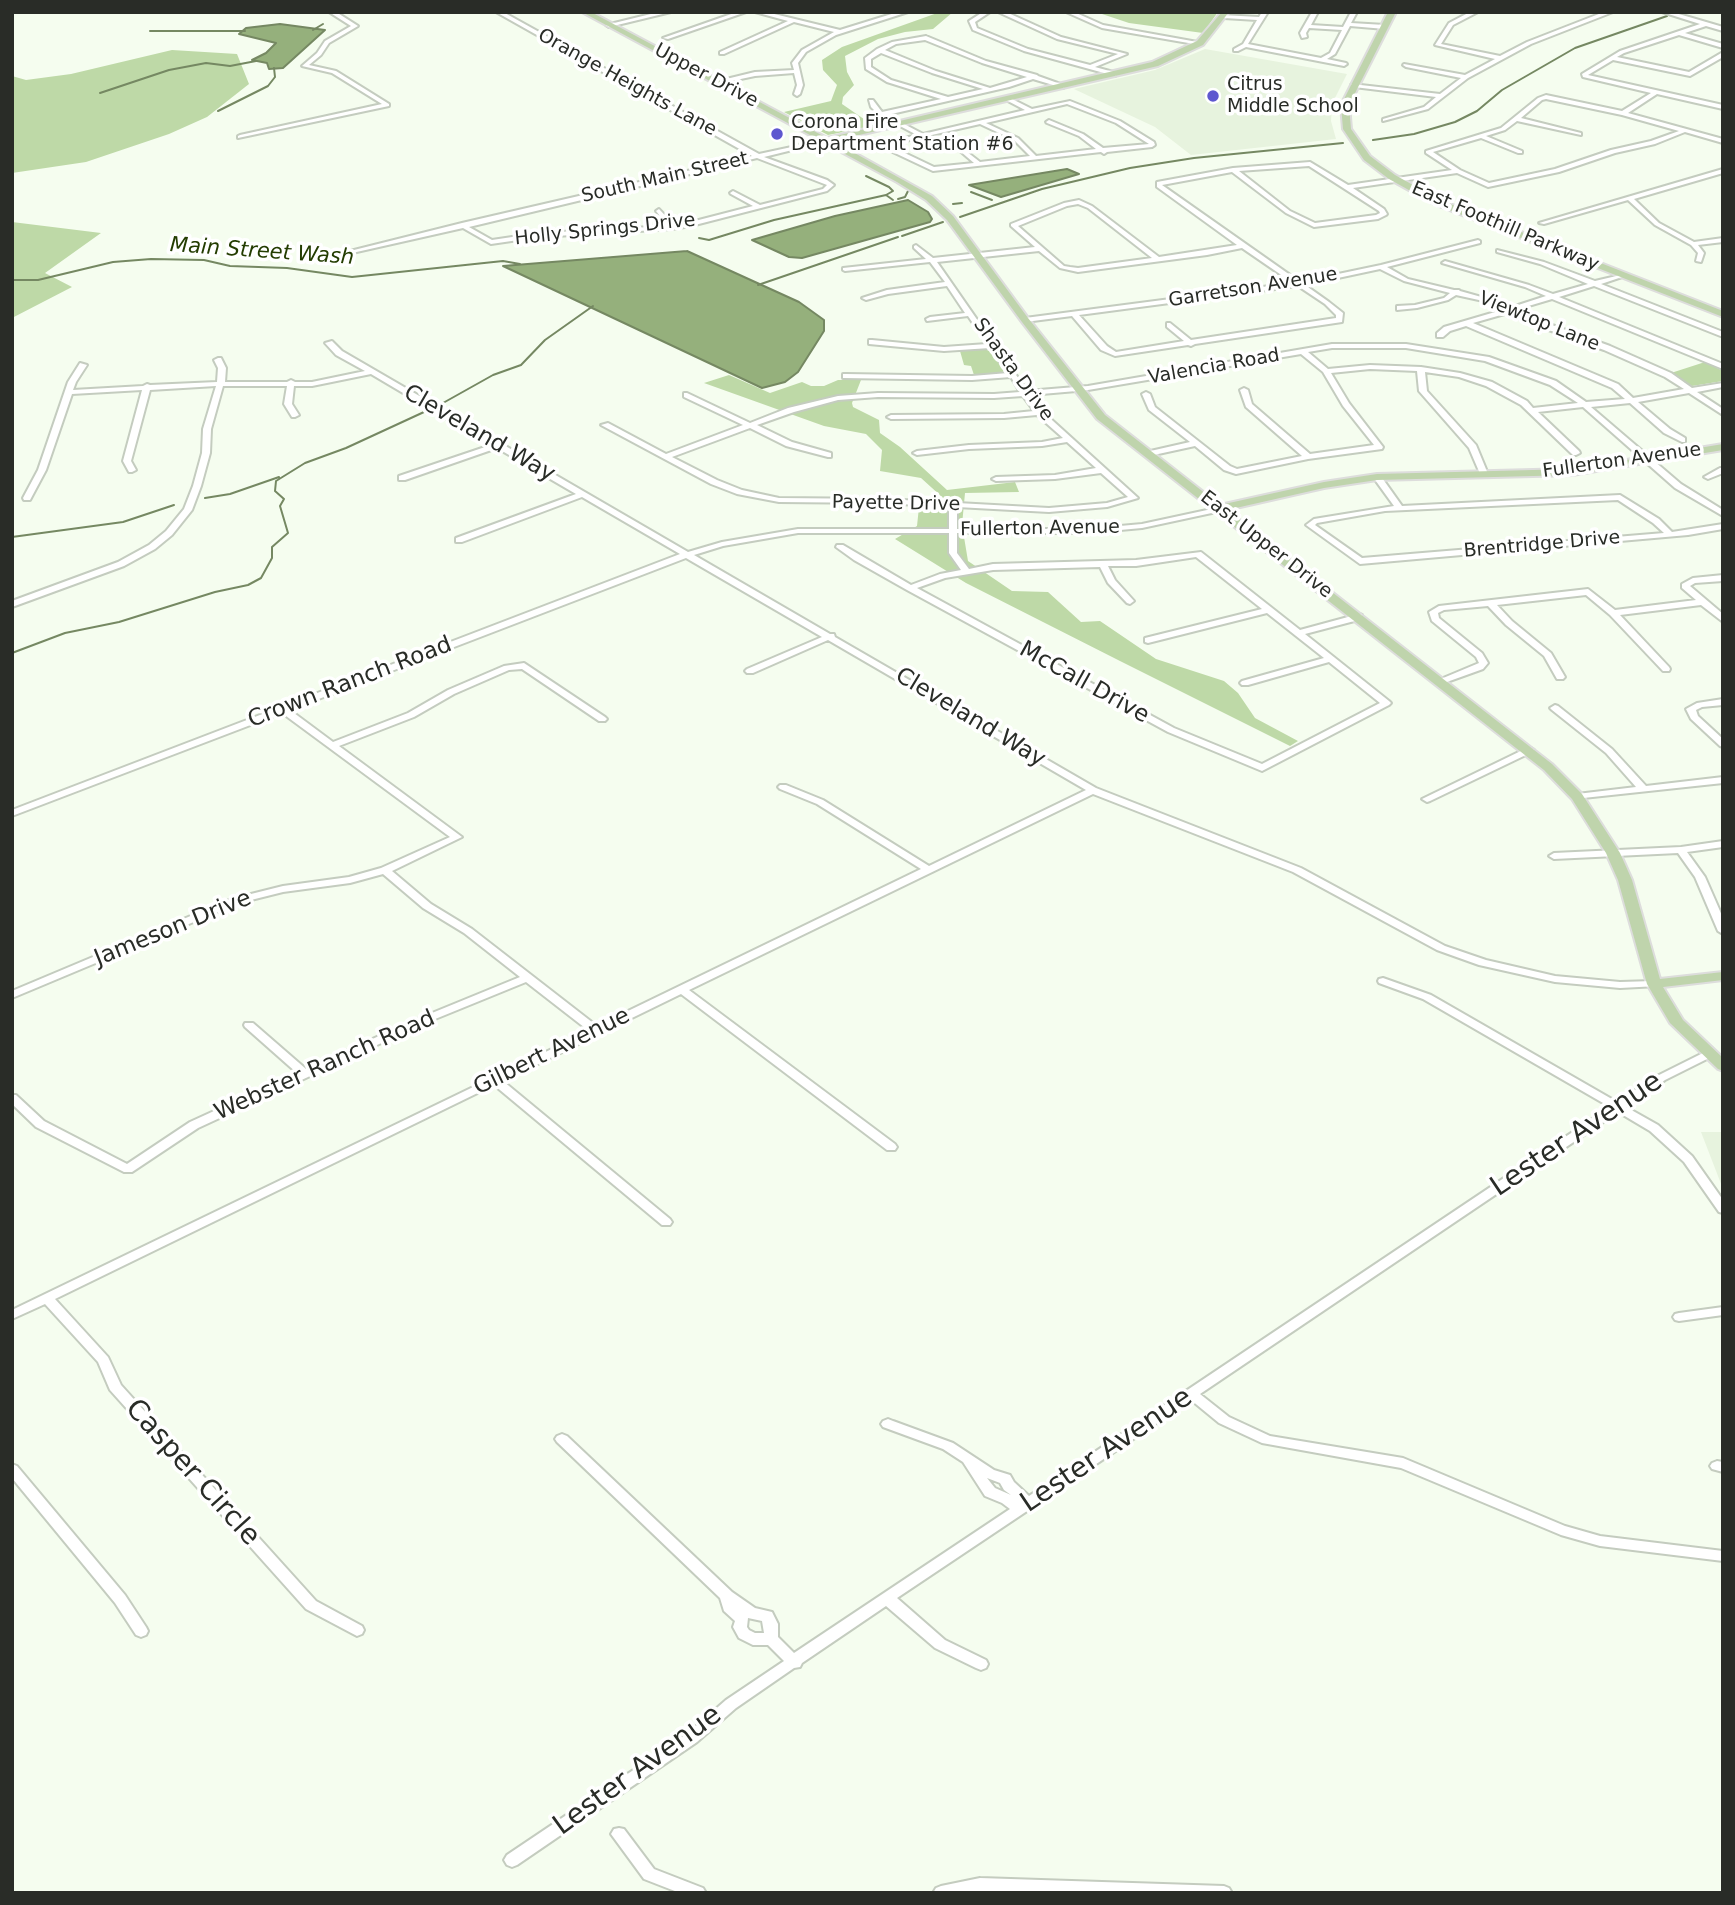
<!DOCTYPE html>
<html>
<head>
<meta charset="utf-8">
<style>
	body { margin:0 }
	#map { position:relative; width:1735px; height:1905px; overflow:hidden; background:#f5fdef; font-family:"DejaVu Sans",sans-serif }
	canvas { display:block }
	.frame { position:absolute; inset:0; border:14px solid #292c27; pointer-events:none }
</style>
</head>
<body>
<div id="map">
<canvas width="1735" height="1905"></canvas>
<div class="frame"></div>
</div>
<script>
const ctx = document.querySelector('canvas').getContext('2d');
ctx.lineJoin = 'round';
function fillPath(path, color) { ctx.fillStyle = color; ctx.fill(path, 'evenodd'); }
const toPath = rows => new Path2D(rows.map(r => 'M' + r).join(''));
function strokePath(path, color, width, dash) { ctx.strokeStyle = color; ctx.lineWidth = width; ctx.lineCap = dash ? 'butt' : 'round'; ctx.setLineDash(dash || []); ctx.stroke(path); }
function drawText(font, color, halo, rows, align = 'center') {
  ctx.font = font + ' "DejaVu Sans",sans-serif'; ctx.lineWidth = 7; ctx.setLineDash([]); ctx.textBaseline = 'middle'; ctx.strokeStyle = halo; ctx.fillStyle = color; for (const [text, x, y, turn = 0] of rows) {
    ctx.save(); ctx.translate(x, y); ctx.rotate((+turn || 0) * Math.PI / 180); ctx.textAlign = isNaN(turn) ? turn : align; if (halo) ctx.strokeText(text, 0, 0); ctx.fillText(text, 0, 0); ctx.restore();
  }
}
fillPath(toPath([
	[1205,49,1347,74,1332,104,1331,121,1336,139,1191,155,1155,127,1074,89,1155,70],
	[1701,1132,1723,1132,1723,1189]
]), '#e7f3de');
fillPath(toPath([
	[940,12,953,12,933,29,905,32,878,39,845,56,847,72,854,85,843,97,842,104,874,126,828,135,784,112,831,101,837,85,823,70,822,60,842,47],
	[1096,12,1218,12,1203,33,1129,23],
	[172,50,237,54,249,84,207,117,169,134,86,162,12,173,12,76,26,80,71,74],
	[12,222,101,233,45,273,72,287,12,318],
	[983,349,990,351,1004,371,999,374,974,375,971,366,964,365,960,351],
	[1705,362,1723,371,1723,381,1692,386,1671,373],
	[729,375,770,393,802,382,811,386,824,386,838,380,861,380,852,403,853,407,879,420,880,433,900,447,947,490,1015,482,1019,492,965,493,962,525,968,561,1012,591,1048,592,1081,622,1100,621,1156,659,1224,681,1238,693,1255,718,1298,741,1290,746,1120,661,966,583,895,539,917,526,919,507,942,497,921,478,880,471,882,450,866,434,824,426,704,383]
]), '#bed9a7');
const water = toPath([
	[280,24,325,30,283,68,269,69,267,63,252,60,266,53,276,43,239,34,246,28,280,24],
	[1067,169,1079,174,1001,197,969,185,1067,169],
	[908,200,928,212,932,219,930,222,802,258,789,257,752,240,835,216,908,200],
	[687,251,799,302,824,320,824,331,798,372,785,382,762,388,503,266,687,251]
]);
fillPath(water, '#95b07c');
strokePath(water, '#758862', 2);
strokePath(toPath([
	[313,30,323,24],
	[150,31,245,31],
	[100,93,169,70,206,63,230,66,256,61],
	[218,111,268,86,275,77,274,68],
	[1373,140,1414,134,1455,122,1477,111,1502,90,1575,48,1667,16],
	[866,176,889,187,893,191,886,195,893,200],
	[971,192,992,200],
	[898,199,905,197,908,191],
	[953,204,962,203],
	[960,217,1042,189,1130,168,1194,158,1343,143],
	[902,236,943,222],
	[699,238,709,240,774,220,886,195],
	[12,280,38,280,113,262,151,259,204,260,230,266,287,268,352,277,503,261,520,264],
	[758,285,898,237],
	[443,403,493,375,521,365,545,340,593,306],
	[205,498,230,494,279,477],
	[12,537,123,522,174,505],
	[12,653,65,633,119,622,215,592,248,585,261,578,272,558,272,547,288,533,280,506,284,499,275,491,276,481,305,463,346,448,424,412]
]), '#758862', 2);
const minor = toPath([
	[329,12,336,12,358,26,329,43,321,55,309,65,336,71,389,104,389,106,238,138,238,136,240,135,382,104,332,73,302,66,317,53,325,41,351,26,329,12],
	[496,12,503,12,759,154,829,139,829,141,764,157,827,180,834,185,827,191,691,226,672,229,539,237,491,244,463,228,330,258,330,256,462,223,752,156,496,12],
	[757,158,827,185,823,189,760,205,733,191,730,193,731,194,753,206,691,222,673,224,659,209,656,211,667,225,651,227,539,233,492,240,469,227,757,158],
	[659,12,671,12,609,27,606,25,659,12],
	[737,12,746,12,668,39,663,38,737,12],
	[755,12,766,12,840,30,898,12,908,12,836,35,806,52,798,63,803,85,800,94,797,96,794,94,797,85,794,73,755,76,717,84,714,82,755,72,794,70,792,63,802,50,834,32,794,22,724,54,720,54,720,52,788,21,755,12],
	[983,12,990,12,975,22,977,28,1028,49,1090,65,1118,54,1057,39,998,12,1006,12,1061,37,1127,54,1095,67,1117,73,1118,74,1115,76,1024,51,973,30,969,21,983,12],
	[1066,12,1074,12,1103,25,1203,43,1200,45,1102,28,1066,12],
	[1262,12,1268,12,1248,44,1321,58,1330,53,1342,30,1309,28,1306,33,1307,37,1302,38,1300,33,1312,12,1318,12,1311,25,1343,27,1351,12,1357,12,1351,23,1385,25,1388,27,1385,29,1350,26,1335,54,1327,59,1346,63,1347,64,1344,66,1246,47,1238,51,1234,51,1234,49,1243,44,1257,20,1224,18,1221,16,1222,15,1259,17,1262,12],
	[1470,12,1478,12,1453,25,1441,44,1500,56,1527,42,1604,12,1613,12,1531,44,1468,78,1428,109,1383,121,1383,119,1424,107,1436,97,1354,87,1351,85,1352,84,1440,94,1461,78,1406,67,1403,65,1404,64,1465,75,1495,59,1435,45,1449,23,1470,12],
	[1662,12,1672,12,1723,27,1723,31,1706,26,1685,33,1723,44,1723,48,1679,35,1624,53,1617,57,1689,72,1723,52,1723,57,1690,76,1613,60,1588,75,1723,105,1723,109,1657,94,1628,113,1723,139,1723,143,1685,132,1655,144,1615,153,1559,172,1488,187,1457,173,1353,188,1384,209,1387,214,1386,215,1378,219,1314,227,1286,213,1232,172,1162,185,1300,282,1381,265,1478,240,1480,241,1480,243,1387,267,1408,279,1454,290,1459,290,1460,291,1492,300,1509,308,1546,296,1525,287,1442,263,1445,261,1529,285,1553,294,1588,284,1540,264,1497,252,1497,250,1544,262,1595,281,1625,274,1625,276,1601,284,1723,332,1723,337,1594,286,1559,297,1723,364,1723,369,1552,299,1515,310,1530,317,1610,346,1671,373,1692,388,1723,383,1723,387,1697,392,1723,409,1723,415,1689,393,1638,402,1670,429,1685,438,1685,442,1682,442,1664,433,1630,403,1591,407,1681,484,1723,510,1723,516,1675,488,1583,407,1538,412,1579,451,1580,453,1576,455,1573,455,1521,405,1486,386,1459,377,1425,372,1427,391,1476,445,1488,474,1487,476,1481,476,1469,448,1419,391,1417,371,1370,369,1331,373,1349,403,1383,447,1382,449,1308,459,1236,474,1224,470,1195,446,1149,456,1145,454,1146,452,1190,442,1149,410,1142,394,1146,392,1150,394,1155,407,1230,466,1237,469,1302,456,1246,407,1240,390,1244,388,1248,390,1252,404,1310,454,1374,445,1343,406,1323,372,1301,354,1088,390,1030,395,1042,411,1138,498,1107,507,1049,512,957,507,957,529,1087,529,1142,524,1221,507,1221,511,1142,528,1087,533,957,533,957,553,969,569,993,564,1136,560,1201,552,1300,630,1359,614,1362,615,1362,619,1305,634,1389,701,1391,703,1389,705,1262,771,1168,732,907,590,854,560,836,547,837,545,843,545,911,585,940,574,961,570,949,553,949,533,798,533,723,546,694,555,830,634,834,634,835,637,1096,788,1301,868,1445,946,1486,960,1555,976,1620,982,1654,981,1659,984,1658,986,1620,988,1555,982,1479,965,1437,950,1293,872,1093,794,689,990,895,1144,897,1147,895,1150,887,1150,681,994,503,1081,670,1219,672,1222,670,1225,662,1225,494,1085,55,1299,108,1357,121,1385,316,1601,362,1626,364,1630,362,1634,357,1636,306,1609,110,1390,98,1362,45,1304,12,1319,12,1310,589,1031,526,982,418,1026,198,1128,132,1172,124,1172,36,1127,12,1104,12,1095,16,1095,44,1121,127,1164,190,1122,297,1073,245,1027,244,1025,245,1023,253,1023,306,1069,410,1022,520,977,464,933,423,908,383,874,350,883,283,892,239,903,12,998,12,991,231,899,283,886,349,877,381,868,450,837,282,713,12,816,12,810,680,554,582,497,462,542,456,542,456,538,576,494,497,448,405,480,399,480,399,476,491,445,371,374,312,386,294,386,292,404,299,415,295,417,292,417,284,404,287,386,223,386,211,429,210,453,201,486,192,510,172,535,155,549,124,566,12,607,12,601,118,562,149,545,166,531,184,509,193,486,202,453,203,429,216,386,150,390,131,461,136,470,132,472,129,472,123,461,142,390,72,394,46,470,30,500,24,500,23,498,38,470,68,382,80,363,87,365,76,382,73,390,143,386,147,384,150,385,217,382,218,368,214,360,218,358,221,358,226,368,225,382,287,382,291,380,295,382,312,382,365,371,336,355,325,343,332,341,342,351,688,552,722,542,798,529,949,529,949,507,884,503,779,502,737,494,711,484,601,425,608,423,666,454,743,425,684,397,684,393,687,393,750,423,788,408,838,396,878,393,994,394,1020,392,1011,377,972,380,843,378,843,374,846,374,972,376,1008,373,990,348,944,351,869,344,869,340,872,340,944,347,987,344,968,316,927,321,926,319,930,317,965,313,947,286,888,294,866,300,862,298,887,290,945,282,930,262,845,271,843,270,843,268,926,259,914,248,914,246,916,245,933,258,1035,247,1011,226,1011,224,1064,203,1079,200,1092,206,1159,257,1237,245,1157,187,1157,182,1233,168,1310,162,1348,185,1452,170,1426,153,1426,151,1501,128,1538,98,1546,95,1622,111,1651,93,1583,77,1582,74,1620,51,1700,24,1662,12],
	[1546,99,1622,115,1679,131,1651,141,1611,150,1555,169,1489,183,1460,170,1433,152,1481,138,1518,153,1522,153,1522,151,1486,136,1505,130,1517,121,1581,135,1581,133,1521,118,1542,100,1546,99],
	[1309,166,1379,211,1380,213,1376,215,1315,223,1290,211,1239,171,1309,166],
	[1078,204,1088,208,1152,258,1078,268,1070,267,1064,266,1018,226,1067,206,1078,204],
	[1242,248,1293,283,1025,318,1021,320,1025,322,1072,316,1101,350,1115,356,1188,345,1191,346,1195,344,1342,322,1343,313,1329,302,1305,285,1380,269,1404,281,1450,293,1444,298,1415,305,1397,306,1397,310,1417,308,1448,300,1456,295,1488,302,1502,310,1444,327,1437,333,1437,337,1443,337,1450,331,1466,326,1612,388,1625,399,1586,402,1556,381,1489,357,1406,344,1332,344,1088,386,1027,391,997,347,997,344,994,344,937,262,1039,251,1060,268,1078,272,1207,255,1242,248],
	[1298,286,1325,304,1336,315,1336,318,1191,340,1170,323,1167,323,1167,327,1184,341,1116,352,1107,346,1079,315,1298,286],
	[1508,313,1524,321,1604,350,1665,377,1684,389,1633,398,1618,384,1473,323,1508,313],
	[1332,348,1406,348,1485,361,1550,385,1578,403,1533,408,1527,401,1492,382,1460,373,1421,367,1370,365,1328,369,1308,352,1332,348],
	[1023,396,1034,411,1004,414,891,415,887,417,891,419,1004,418,1037,415,1063,438,1042,442,969,445,917,451,913,453,917,455,969,449,1042,446,1067,442,1096,468,1055,475,996,477,992,479,996,481,1055,479,1101,473,1128,497,1107,503,1049,508,884,499,779,498,742,490,717,480,672,457,750,428,786,446,828,457,831,457,831,453,792,442,757,425,794,412,838,400,878,397,994,398,1023,396],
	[1196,557,1262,609,1145,638,1145,642,1148,643,1267,613,1324,658,1242,681,1240,683,1242,685,1248,685,1329,662,1380,703,1262,764,1174,728,917,588,945,578,993,570,1100,567,1108,583,1127,603,1130,604,1134,601,1115,580,1108,566,1136,566,1196,557],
	[686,558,822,637,747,669,745,671,747,673,753,673,828,640,1086,790,929,866,823,800,786,785,780,785,778,787,780,789,817,804,921,869,597,1026,472,929,431,904,392,871,462,837,339,746,414,717,454,694,509,670,522,669,599,721,605,721,607,719,605,717,524,663,504,666,448,690,408,713,333,742,290,710,686,558],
	[926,36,986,61,1037,75,1038,76,1066,86,1063,88,1033,79,1009,87,887,115,923,134,1025,110,1006,100,1005,99,1008,97,1032,109,1070,101,1120,121,1154,142,1155,145,1152,147,1107,152,1104,154,1101,152,933,171,880,146,880,144,917,135,879,115,871,107,869,100,873,100,882,112,941,99,887,82,866,69,865,58,877,49,892,42,926,36],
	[925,40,982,63,1027,77,990,88,936,71,885,50,896,44,925,40],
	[881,53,932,73,983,89,948,97,891,80,871,67,871,59,881,53],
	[1067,104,1116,123,1149,144,1103,148,1083,134,1049,120,1046,122,1047,123,1079,136,1096,149,1036,156,1018,138,986,123,1067,104],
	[980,124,1014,140,1030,156,980,162,962,148,959,150,960,151,974,163,934,167,888,145,980,124],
	[1723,169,1723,173,1634,199,1659,223,1694,242,1723,238,1723,242,1698,245,1704,253,1701,262,1696,261,1698,253,1691,245,1655,225,1628,200,1544,224,1539,223,1723,169],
	[1720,468,1723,468,1723,473,1708,479,1704,477,1720,468],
	[1374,475,1380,475,1402,506,1620,495,1659,519,1672,532,1723,524,1723,529,1688,535,1360,564,1306,525,1314,519,1394,506,1373,477,1374,475],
	[1618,500,1653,523,1664,533,1362,558,1315,525,1317,523,1385,511,1618,500],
	[1723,575,1723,581,1695,583,1690,586,1723,614,1723,622,1701,605,1620,615,1669,667,1670,669,1669,671,1663,671,1610,615,1586,595,1497,605,1512,621,1551,653,1565,677,1563,679,1557,679,1544,656,1506,625,1488,606,1444,610,1438,613,1439,618,1482,653,1488,663,1483,669,1444,683,1438,683,1436,681,1479,663,1476,657,1432,621,1429,612,1439,606,1588,589,1615,610,1696,600,1682,588,1682,584,1693,578,1723,575],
	[1723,699,1723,705,1702,707,1696,710,1698,716,1723,739,1723,747,1720,746,1691,719,1686,709,1697,703,1723,699],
	[1555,705,1558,706,1612,749,1646,786,1723,777,1723,783,1574,799,1572,797,1574,795,1577,794,1636,787,1606,753,1552,710,1550,708,1555,705],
	[1529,747,1534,750,1532,752,1430,801,1427,802,1422,799,1529,747],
	[1723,841,1723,847,1687,852,1705,877,1723,918,1723,934,1718,931,1695,877,1678,853,1554,859,1549,856,1554,853,1681,847,1723,841],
	[1383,978,1431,995,1617,1102,1657,1076,1705,1052,1713,1052,1715,1054,1713,1056,1665,1080,1626,1107,1658,1125,1692,1156,1723,1200,1723,1213,1719,1212,1684,1162,1650,1131,1618,1112,1200,1394,1229,1417,1270,1436,1403,1458,1565,1526,1600,1536,1723,1551,1723,1561,1600,1546,1561,1535,1401,1468,1262,1443,1219,1423,1191,1400,1037,1504,1035,1508,1030,1509,897,1598,945,1640,986,1660,988,1664,986,1668,981,1670,976,1668,935,1648,886,1606,802,1663,800,1667,794,1668,736,1708,697,1742,517,1865,512,1867,507,1865,504,1860,507,1855,687,1734,726,1700,784,1661,768,1645,753,1645,739,1638,733,1627,735,1621,724,1611,720,1598,557,1442,555,1439,557,1436,562,1434,567,1436,732,1592,755,1608,772,1612,778,1624,778,1637,794,1653,1010,1509,1002,1503,985,1496,963,1462,943,1449,883,1427,881,1424,883,1421,888,1419,893,1421,953,1443,994,1470,1010,1475,1014,1482,1029,1496,1610,1107,1423,999,1379,983,1378,981,1379,979,1383,978],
	[987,1478,1000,1483,1004,1490,1011,1495,995,1488,987,1478],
	[748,1618,762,1621,764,1633,755,1633,749,1630,747,1627,748,1618],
	[1723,1307,1723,1315,1679,1321,1675,1320,1673,1317,1675,1314,1679,1313,1723,1307],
	[1717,1461,1723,1462,1723,1472,1712,1469,1710,1466,1712,1463,1717,1461],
	[12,1464,17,1466,125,1595,146,1627,148,1631,146,1635,141,1637,136,1635,115,1603,12,1478,12,1464],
	[619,1828,624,1829,654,1869,703,1888,706,1893,680,1893,644,1879,611,1834,614,1829,619,1828],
	[980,1878,1224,1886,1229,1888,1232,1893,933,1893,936,1888,941,1886,980,1878]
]);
const major = toPath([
	[582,12,591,12,827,138,1152,62,1197,41,1222,12,1229,12,1203,45,1158,66,833,141,932,196,953,216,1028,318,1105,415,1220,505,1324,482,1377,474,1572,469,1723,444,1723,450,1572,475,1377,480,1324,488,1227,510,1552,764,1582,794,1620,853,1632,880,1660,979,1723,972,1723,980,1663,987,1683,1020,1723,1058,1723,1071,1718,1069,1670,1023,1647,984,1618,880,1606,853,1572,799,1544,770,1097,419,1022,322,947,220,926,200,897,182,582,12],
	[1388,12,1396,12,1349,105,1351,129,1370,156,1395,175,1440,200,1723,311,1723,317,1434,204,1389,179,1364,160,1343,129,1341,105,1388,12]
]);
strokePath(minor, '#c4ccbf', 4);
strokePath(major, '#dddddc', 4);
fillPath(minor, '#fff');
fillPath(major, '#bfd4ac');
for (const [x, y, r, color] of [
	[1213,96,7,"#5e57cf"],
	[777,134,7,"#5e57cf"]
]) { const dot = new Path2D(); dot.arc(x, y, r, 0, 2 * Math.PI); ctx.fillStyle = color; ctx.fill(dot); strokePath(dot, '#fff', 2.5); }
drawText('19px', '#292c27', '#fff', [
	["Upper Drive",706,76,28],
	["Orange Heights Lane",627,83,29],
	["South Main Street",665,178,-13],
	["East Foothill Parkway",1505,227,23],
	["Holly Springs Drive",605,230,-6],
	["Garretson Avenue",1253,288,-9],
	["Viewtop Lane",1539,322,22],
	["Valencia Road",1214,367,-10],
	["Shasta Drive",1013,370,54],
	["Fullerton Avenue",1622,461,-8],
	["Payette Drive",896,504,1],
	["Fullerton Avenue",1040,529,-1],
	["East Upper Drive",1266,545,38],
	["Brentridge Drive",1542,545,-5]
]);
drawText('19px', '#292c27', '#fff', [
	["Citrus",1227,85],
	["Middle School",1227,107],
	["Corona Fire",791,123],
	["Department Station #6",791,145]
], 'left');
drawText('italic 21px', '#243d02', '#fff', [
	["Main Street Wash",262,252,4]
]);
drawText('23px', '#292c27', '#fff', [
	["Cleveland Way",479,434,30],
	["Crown Ranch Road",350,683,-21],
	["McCall Drive",1084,683,29],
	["Cleveland Way",970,718,31],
	["Jameson Drive",173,929,-22],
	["Gilbert Avenue",552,1052,-26],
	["Webster Ranch Road",325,1066,-24]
]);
drawText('28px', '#292c27', '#fff', [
	["Lester Avenue",1577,1135,-34],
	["Lester Avenue",1107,1451,-34],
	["Casper Circle",192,1473,48],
	["Lester Avenue",638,1771,-36]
]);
</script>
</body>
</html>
